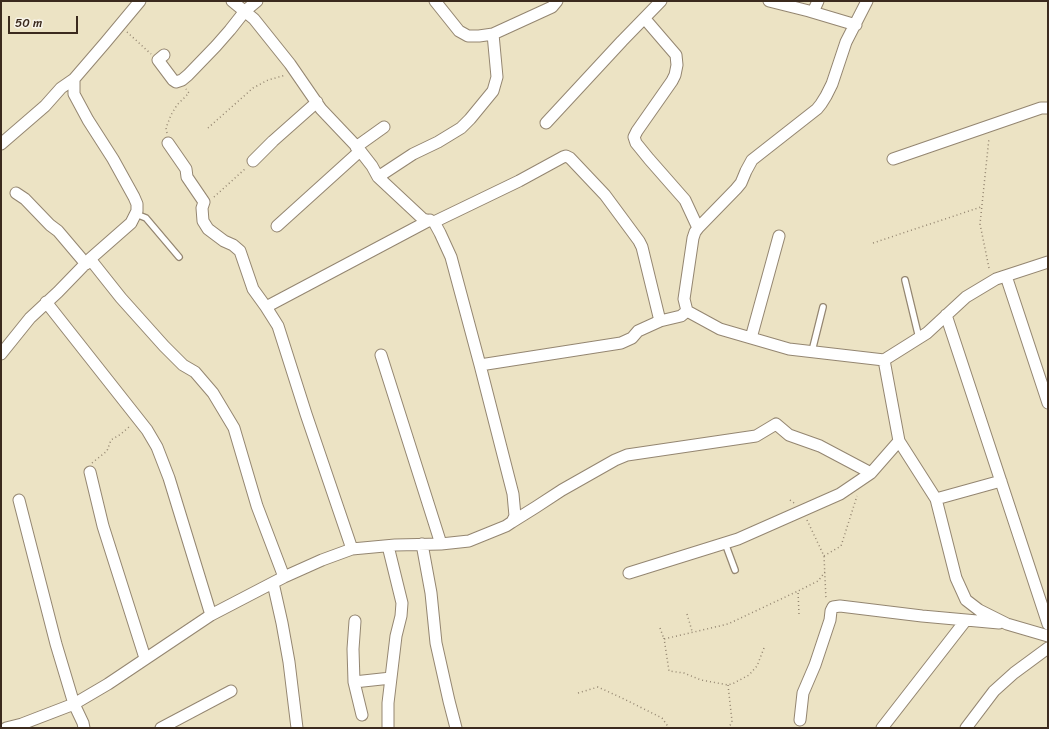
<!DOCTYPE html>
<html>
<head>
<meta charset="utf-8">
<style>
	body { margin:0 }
	#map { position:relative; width:1049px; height:729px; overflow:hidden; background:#ece3c4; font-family:Sriracha,sans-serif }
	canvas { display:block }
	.frame { position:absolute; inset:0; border:2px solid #3b2a1e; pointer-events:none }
	.scale { position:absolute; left:8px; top:16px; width:70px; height:18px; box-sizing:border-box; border:2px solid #3b2a1e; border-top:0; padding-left:5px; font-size:12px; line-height:14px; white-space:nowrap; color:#3b2a1e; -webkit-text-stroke:3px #f7f3e8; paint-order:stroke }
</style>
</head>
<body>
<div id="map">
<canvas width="1049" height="729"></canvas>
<div class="frame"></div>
<div class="scale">50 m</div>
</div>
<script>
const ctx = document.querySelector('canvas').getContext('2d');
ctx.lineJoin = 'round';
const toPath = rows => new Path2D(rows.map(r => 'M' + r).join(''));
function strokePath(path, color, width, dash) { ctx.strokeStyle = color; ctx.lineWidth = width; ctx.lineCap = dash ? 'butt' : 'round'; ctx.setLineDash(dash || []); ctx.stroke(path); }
const lane = toPath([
	[136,214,146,218,179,257],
	[905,280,919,338],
	[812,351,823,307],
	[725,543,735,570]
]);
const street = toPath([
	[435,1,459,31,468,36,479,36,493,34,552,7,557,1],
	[769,1,809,11,856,25],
	[813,12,818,1],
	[645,19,676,55,677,65,675,75,672,81,637,131,634,137,636,143,649,159,685,200,698,228],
	[164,55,158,60,173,80,176,82,182,80,188,75,216,46,230,30,245,11,257,1],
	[546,123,622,41,661,1],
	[168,143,186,169,187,177,204,202,202,208,203,221,208,229,224,241,233,245,240,251,253,289,266,307,278,326,306,414,352,549],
	[1,144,45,106,61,88,74,79,105,43,140,1],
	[356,147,384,127],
	[893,159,1041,108,1048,108],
	[253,161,273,141,317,102],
	[378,177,413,154,438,142,461,128,470,119,493,91,497,77,493,34],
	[16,193,25,199,50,225,58,231,86,264],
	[434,222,519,181,563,157,566,156,570,158,605,195,639,241,642,247,660,321],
	[277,226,360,151],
	[90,259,121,298,164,346,183,365,195,372,213,393,234,428,257,506,284,577],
	[1006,276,1048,403],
	[46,302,147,430,157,447,169,478,211,615],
	[266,307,430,220],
	[687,311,720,329,789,349,884,360,899,441,936,499,956,578,966,600,979,610,1007,624,1048,636],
	[946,315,1048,624],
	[751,338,779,236],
	[1,354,30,318,58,292,90,259,131,223,137,211,137,204,134,197,113,159,88,120,74,94,74,79],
	[381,355,441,544],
	[884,360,927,333,966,297,996,279,1048,262],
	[480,365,621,343,632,338,638,331,660,321,681,316,687,311,684,299,693,238,695,232,698,228,736,189,741,183,746,171,752,160,817,109,821,104,826,96,832,84,846,42,867,1],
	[90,472,103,526,145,658],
	[936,499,1001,481],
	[19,500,56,644,74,704,83,723,84,728],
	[512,522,536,507,562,490,615,460,627,455,756,436,776,424,789,435,820,446,871,473],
	[422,544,431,593,436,643,449,701,456,728],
	[388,546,402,603,401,616,396,636,388,703,388,728],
	[629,573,738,539,840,494,871,473,899,441],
	[273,583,282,623,289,662,297,728],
	[355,621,353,649,354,682,362,715],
	[354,682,391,678],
	[800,720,803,693,815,665,830,620,831,611,833,607,840,606,922,616,999,623],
	[6,728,22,724,74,704,108,684,211,615,284,577,322,560,352,549,395,545,441,544,469,541,506,526,512,522,515,516,513,494,480,365,451,257,440,233,434,222,423,219,378,177,372,166,358,148,321,109,290,64,254,19,232,1],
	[161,728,231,691],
	[882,728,966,620],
	[966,728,994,691,1014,673,1048,648]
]);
strokePath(lane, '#948671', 8);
strokePath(street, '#948671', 13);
strokePath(toPath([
	[127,32,151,54],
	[208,128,253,88,268,80,286,75],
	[167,133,166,128,171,115,177,105,189,93,186,89],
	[214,197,246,168],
	[873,243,981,207],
	[989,268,980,224,989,138],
	[92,463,107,451,111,440,121,434,130,426],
	[790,500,794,503],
	[807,520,824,556,826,600],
	[824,556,841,546,857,496],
	[687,614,692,631],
	[799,614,798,591,818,581,825,572],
	[660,628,664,639,728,624,798,591],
	[664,638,669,671,684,673,701,680,728,685,734,683,749,675,757,666,764,648],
	[728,685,732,721,729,728],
	[578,693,598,687,624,699,662,718,669,728]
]), '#948671', 1.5, [1, 3]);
strokePath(lane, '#fff', 5.5);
strokePath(street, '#fff', 11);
</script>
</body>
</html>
